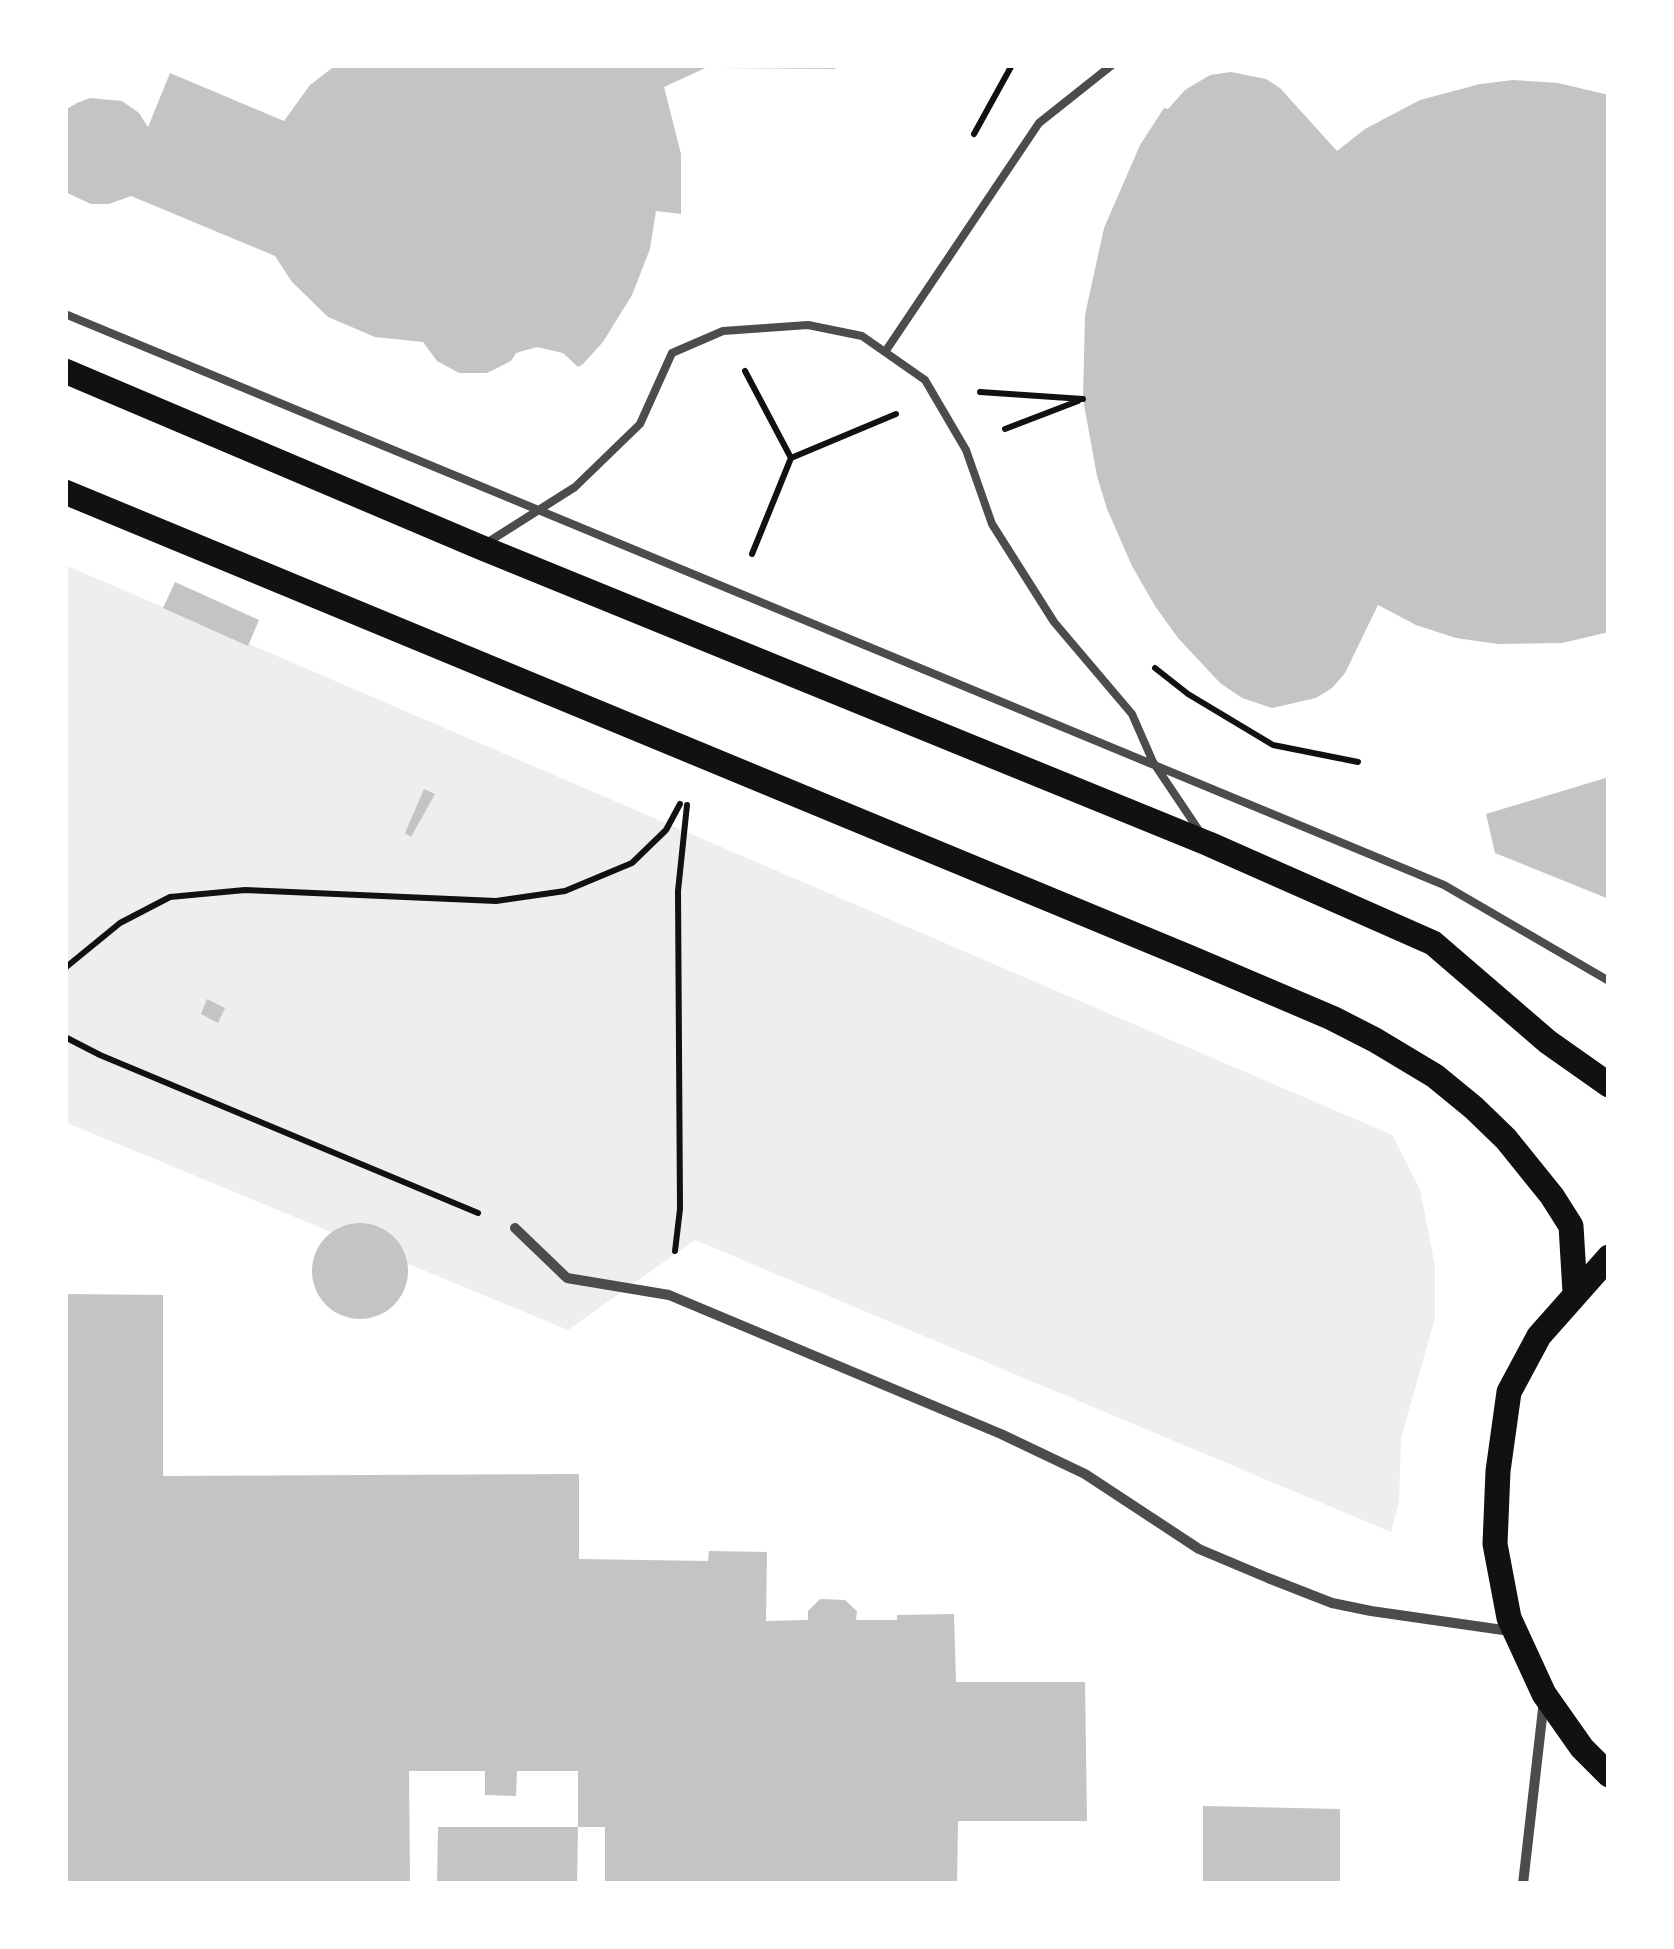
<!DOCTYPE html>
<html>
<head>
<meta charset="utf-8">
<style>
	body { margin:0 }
	#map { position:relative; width:1674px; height:1949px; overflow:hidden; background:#fff; font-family:Inter,sans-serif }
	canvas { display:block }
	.frame { position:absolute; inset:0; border:68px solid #fff; pointer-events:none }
</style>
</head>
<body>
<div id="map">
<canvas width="1674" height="1949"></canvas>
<div class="frame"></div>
</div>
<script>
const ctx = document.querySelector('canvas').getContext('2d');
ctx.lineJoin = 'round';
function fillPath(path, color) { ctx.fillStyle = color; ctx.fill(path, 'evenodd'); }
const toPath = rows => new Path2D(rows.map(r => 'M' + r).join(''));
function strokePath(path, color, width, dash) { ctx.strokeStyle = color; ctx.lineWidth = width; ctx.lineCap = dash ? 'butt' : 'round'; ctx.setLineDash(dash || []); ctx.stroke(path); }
fillPath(toPath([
	[65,565,1392,1135,1420,1189,1435,1266,1435,1318,1401,1438,1399,1501,1391,1532,695,1240,568,1330,65,1122]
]), '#eee');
fillPath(toPath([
	[336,65,712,65,664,87,681,154,681,214,656,211,650,249,632,295,603,342,583,364,578,367,563,353,537,347,516,353,511,361,487,373,459,373,437,361,423,342,375,337,328,317,292,282,275,256,131,196,109,204,91,204,65,192,65,110,77,103,90,98,122,101,139,113,148,127,170,73,284,121,310,85],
	[715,65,837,65,835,69,715,68],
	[1231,72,1266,79,1280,88,1337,151,1365,129,1420,100,1480,84,1513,80,1558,83,1609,95,1609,632,1562,643,1498,644,1456,638,1416,625,1378,605,1345,673,1332,688,1316,698,1272,708,1242,698,1220,683,1178,638,1155,606,1132,566,1107,509,1097,476,1083,399,1085,315,1104,228,1140,145,1164,108,1168,109,1185,90,1210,75],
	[175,582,259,620,248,646,163,608],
	[1609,777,1609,899,1495,853,1486,814],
	[424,789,435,794,411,837,405,833],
	[207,999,225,1008,218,1023,201,1014],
	'312 1271a48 48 0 1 1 96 0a48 48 0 1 1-96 0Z',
	[65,1294,163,1295,163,1476,579,1474,579,1559,708,1561,709,1551,767,1552,766,1621,808,1620,808,1611,820,1599,845,1600,857,1611,856,1620,897,1620,897,1615,954,1614,956,1682,1085,1682,1087,1821,958,1821,957,1884,605,1884,605,1827,578,1827,578,1771,517,1771,516,1796,485,1795,485,1771,409,1771,410,1884,65,1884],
	[1203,1806,1340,1809,1340,1884,1203,1884],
	[438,1827,578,1827,577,1884,437,1884]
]), '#c4c4c4');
strokePath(toPath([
	[974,134,1012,65],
	[745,371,791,458],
	[980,392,1083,399],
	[1005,429,1078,401],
	[752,554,791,458,896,414],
	[1155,668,1188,694,1273,745,1358,762],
	[65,968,120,923,170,897,245,890,496,901,565,891,632,863,666,830,680,804],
	[65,1037,100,1055,478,1213],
	[675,1251,680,1209,678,891,687,805]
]), '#111', 6);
strokePath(toPath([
	[65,314,1444,885,1609,981],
	[885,352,1039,123,1112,65],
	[485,544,575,487,640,424,672,353,723,331,808,325,862,336,925,380,966,450,992,524,1054,622,1132,714,1153,762,1200,832]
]), '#4c4c4c', 8);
strokePath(toPath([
	[515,1228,567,1278,669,1295,1001,1434,1085,1474,1199,1549,1268,1578,1332,1603,1371,1611,1510,1631],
	[1523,1884,1544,1700]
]), '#4c4c4c', 10);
strokePath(toPath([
	[65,371,480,547,1209,844,1433,943,1548,1042,1609,1085],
	[65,492,1191,958,1332,1018,1375,1040,1435,1076,1474,1108,1506,1139,1552,1196,1571,1226,1575,1292],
	[1609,1257,1539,1336,1509,1392,1498,1471,1495,1544,1509,1618,1544,1694,1582,1748,1609,1775]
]), '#111', 25);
</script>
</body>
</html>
